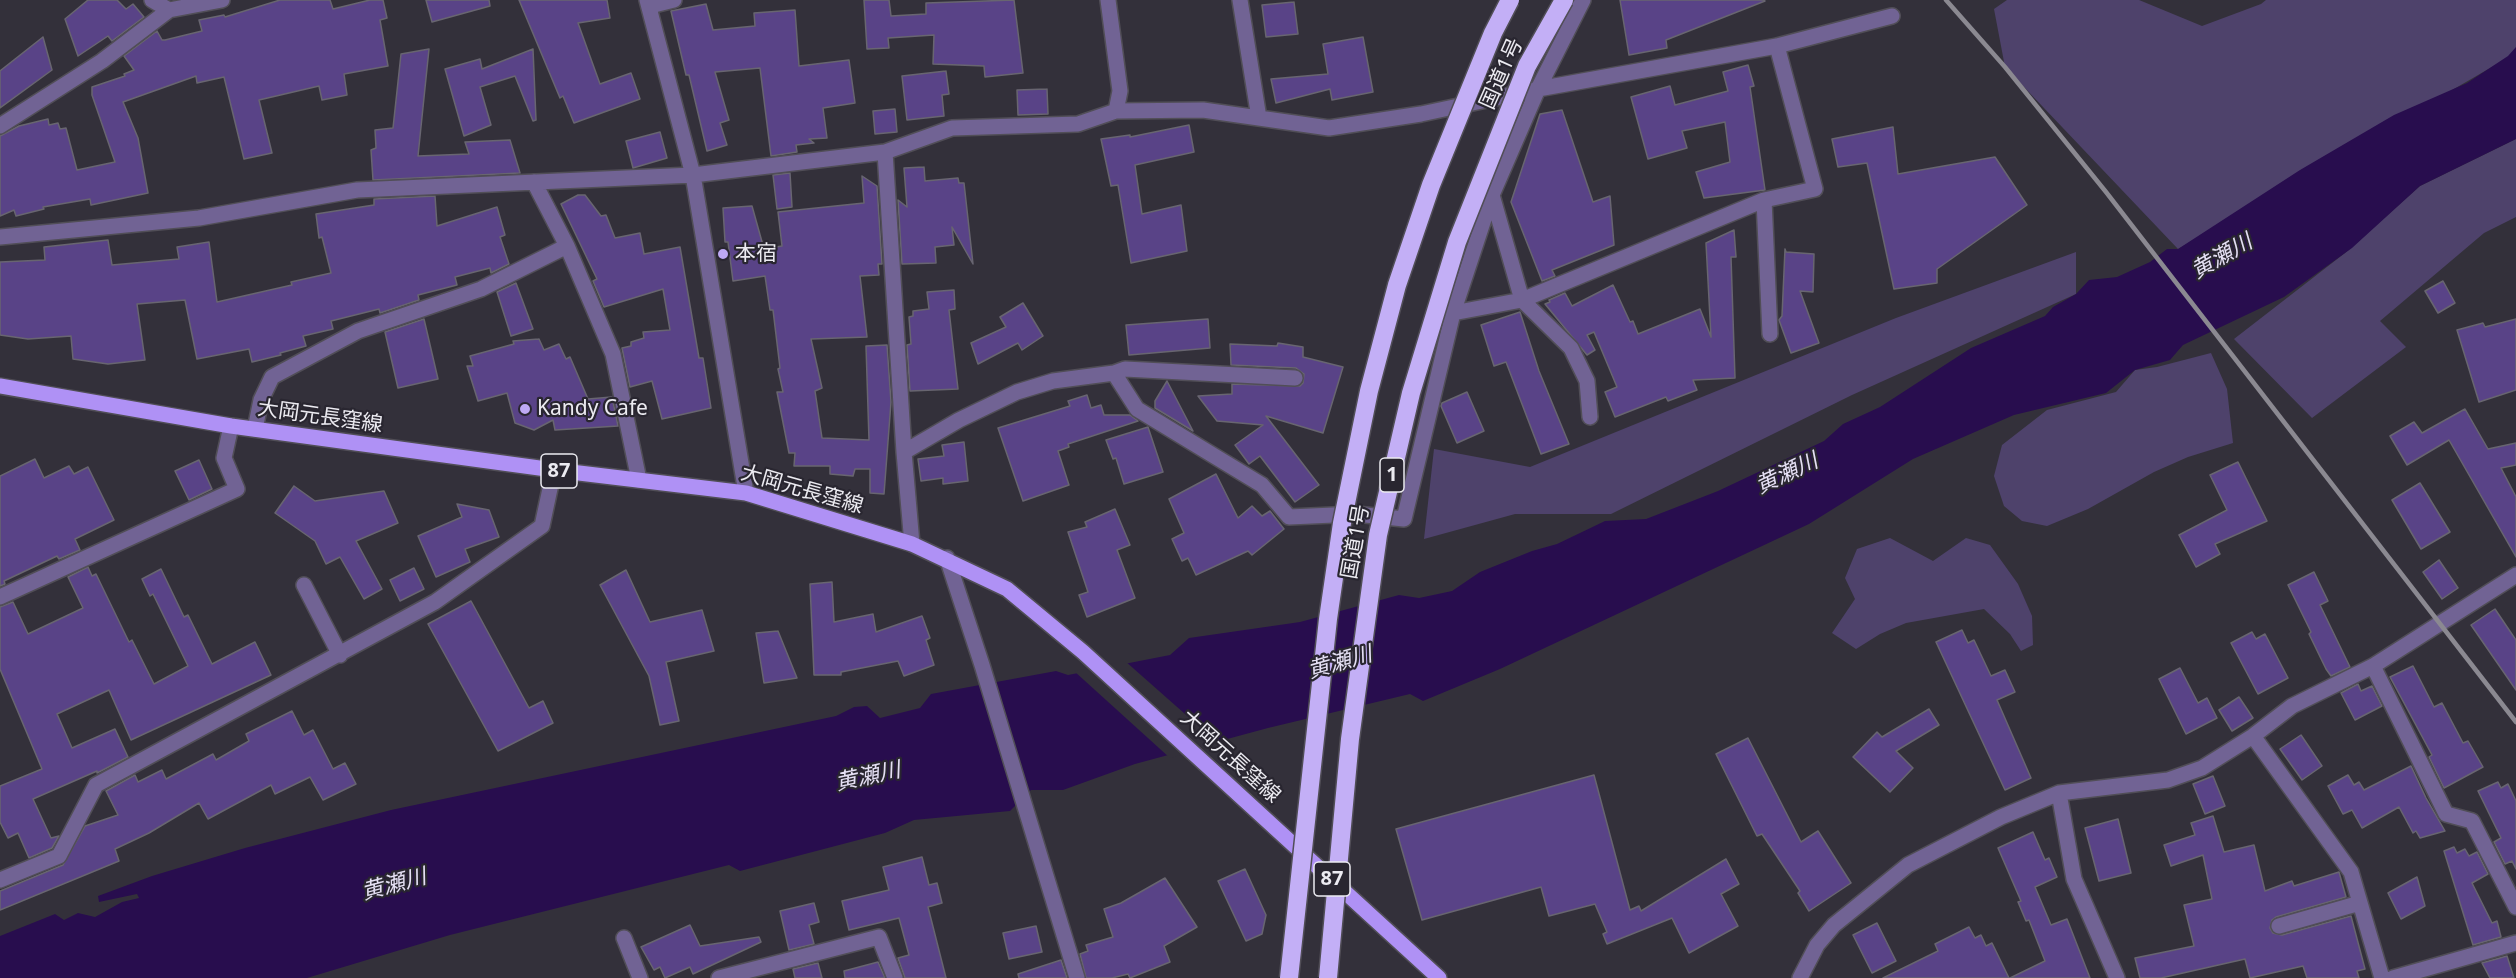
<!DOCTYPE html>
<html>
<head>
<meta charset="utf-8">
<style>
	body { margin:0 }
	canvas { display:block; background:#33303a }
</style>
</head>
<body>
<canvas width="2516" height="978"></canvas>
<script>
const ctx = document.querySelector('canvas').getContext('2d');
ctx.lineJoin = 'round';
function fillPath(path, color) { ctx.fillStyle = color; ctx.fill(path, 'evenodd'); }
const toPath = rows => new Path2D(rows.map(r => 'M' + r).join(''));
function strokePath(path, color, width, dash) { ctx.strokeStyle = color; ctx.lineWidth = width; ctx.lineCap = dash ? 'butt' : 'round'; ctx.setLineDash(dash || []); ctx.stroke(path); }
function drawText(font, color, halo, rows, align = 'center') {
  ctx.font = font + ' "Noto Sans","Noto Sans JP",sans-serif'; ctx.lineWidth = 4.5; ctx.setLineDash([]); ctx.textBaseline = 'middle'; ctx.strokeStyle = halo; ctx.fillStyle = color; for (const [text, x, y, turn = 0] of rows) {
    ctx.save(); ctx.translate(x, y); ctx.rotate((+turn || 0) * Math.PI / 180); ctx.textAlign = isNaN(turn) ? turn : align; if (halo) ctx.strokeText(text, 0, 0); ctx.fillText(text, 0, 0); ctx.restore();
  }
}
fillPath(toPath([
	[2007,0,2139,0,2202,26,2261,4,2266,0,2516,0,2516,53,2178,249,2005,67,1994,9],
	[2516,139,2516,217,2484,233,2380,321,2406,347,2312,418,2234,339,2345,253,2420,186],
	[2076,252,2076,294,1852,395,1611,514,1515,514,1424,539,1434,449,1530,467,1896,318],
	[2211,353,2227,389,2233,443,2188,457,2154,472,2088,509,2047,526,2022,521,2004,506,1994,476,2002,445,2047,410,2116,392,2135,370,2157,367],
	[1890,538,1933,561,1966,538,1990,545,2018,584,2032,616,2033,645,2021,651,2010,634,1984,609,1906,623,1880,634,1856,649,1832,633,1855,599,1845,578,1857,549]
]), '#4e426b');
fillPath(toPath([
	[2516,47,2516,139,2420,186,2352,248,2284,297,2183,345,2170,360,2135,370,2106,393,2014,415,1913,459,1809,524,1500,669,1423,701,1410,694,1268,728,1135,764,1063,790,1031,790,1010,811,914,820,885,833,740,871,729,865,450,935,307,978,0,978,0,936,55,914,64,920,78,913,95,917,122,902,139,898,137,894,99,902,98,896,152,876,245,848,391,810,836,716,854,707,867,706,880,718,920,708,931,694,1056,671,1068,675,1170,655,1189,638,1300,622,1399,595,1419,598,1452,591,1480,572,1532,551,1557,544,1605,521,1646,519,1718,491,1824,441,1843,424,1880,407,1971,348,2045,316,2053,307,2076,294,2089,280,2117,277,2150,262,2167,249,2178,249,2300,170,2394,115,2467,83,2508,56]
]), '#280d4e');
fillPath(toPath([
	[1125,661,1219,744,1170,758,1074,671]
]), '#33303a');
const building = toPath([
	[88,0,117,0,126,9,133,4,144,17,112,41,108,36,78,56,65,19,88,0],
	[280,0,330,0,333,9,370,0,383,0,387,18,380,20,388,66,344,74,347,95,322,100,319,86,259,100,272,153,244,159,224,77,197,83,196,76,123,102,138,138,148,193,91,205,90,199,43,207,44,209,16,216,14,210,0,216,0,136,19,126,48,119,49,125,58,123,60,129,66,128,77,170,115,162,92,95,92,87,125,76,124,74,134,70,124,56,157,31,162,40,165,40,202,31,199,20,224,15,225,17,280,0],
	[426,0,489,0,490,6,432,22,426,0],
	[519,0,607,0,610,18,578,23,600,84,631,73,640,99,574,123,563,96,560,98,519,0],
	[864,0,889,0,891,16,926,14,926,3,1014,0,1023,73,985,77,984,66,933,64,934,35,888,38,889,48,867,49,864,0],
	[1620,0,1764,0,1765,1,1666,40,1667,48,1629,55,1620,0],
	[1294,2,1298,34,1266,37,1262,5,1294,2],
	[706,4,713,30,755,26,754,13,795,10,799,66,849,60,855,103,823,108,827,138,809,139,814,143,796,145,797,152,771,156,760,68,715,72,729,120,720,123,727,145,707,151,689,75,686,75,671,11,706,4],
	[43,37,52,70,0,108,0,71,43,37],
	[1363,37,1373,92,1332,100,1330,89,1276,103,1271,79,1328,74,1323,44,1363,37],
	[429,49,418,156,469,154,465,142,510,140,520,173,373,180,371,150,376,148,375,130,393,128,401,54,429,49],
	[533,49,536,120,533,121,515,76,480,87,491,125,464,136,445,69,480,59,482,69,533,49],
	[1748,65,1754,86,1750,87,1765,190,1704,198,1696,172,1730,162,1725,122,1682,131,1687,148,1648,159,1631,97,1670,86,1675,105,1728,91,1723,72,1748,65],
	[946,71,949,94,942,95,944,116,907,120,902,76,946,71],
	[1047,89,1048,114,1018,115,1017,90,1047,89],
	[895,109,897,132,875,134,873,111,895,109],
	[1562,110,1593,202,1610,196,1614,245,1552,270,1555,276,1542,281,1511,202,1540,114,1562,110],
	[1189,125,1194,152,1135,165,1142,214,1181,205,1187,251,1131,263,1118,185,1111,186,1101,139,1130,135,1130,137,1189,125],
	[1893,127,1898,174,1995,157,2027,205,1937,269,1937,283,1894,289,1867,163,1838,167,1832,139,1893,127],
	[660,132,667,158,633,168,626,141,660,132],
	[924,167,925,181,958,178,959,183,964,183,973,264,952,227,954,245,935,247,936,263,902,264,898,200,907,207,904,168,924,167],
	[790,173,792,207,777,209,773,175,790,173],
	[862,176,877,186,882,264,878,264,879,275,860,276,867,337,811,339,822,388,815,391,822,438,869,440,866,346,887,345,891,402,884,494,870,493,870,469,855,469,853,476,830,474,830,466,794,466,795,453,789,453,777,392,783,392,778,369,780,368,773,310,770,310,765,276,733,281,728,242,725,242,723,208,752,206,764,249,782,246,778,212,864,203,862,176],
	[578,195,585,195,601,216,606,215,615,238,640,233,644,254,680,247,699,358,703,358,711,408,662,419,652,381,630,387,622,348,631,346,631,342,644,338,643,332,670,330,663,289,604,307,593,281,597,279,561,204,578,195],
	[435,196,437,226,497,207,505,235,500,237,509,264,491,273,490,268,455,277,457,285,418,295,419,300,380,313,379,309,331,321,333,329,303,336,306,346,280,353,281,355,252,362,249,349,197,359,185,300,137,304,145,360,108,364,73,359,71,336,28,339,0,335,0,262,45,260,44,247,108,240,112,265,179,259,177,247,209,242,217,302,292,285,291,282,331,273,322,237,319,238,316,214,374,205,374,199,435,196],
	[1734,230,1736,257,1731,257,1735,378,1693,380,1697,390,1668,401,1666,397,1615,417,1605,392,1617,387,1594,332,1587,335,1595,350,1587,355,1545,304,1550,302,1549,300,1565,293,1572,306,1613,285,1630,322,1633,321,1638,334,1700,309,1711,337,1706,243,1734,230],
	[1785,249,1786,252,1814,254,1813,292,1800,291,1819,343,1791,353,1779,320,1782,316,1785,249],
	[2443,281,2455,303,2438,313,2425,291,2443,281],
	[516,283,533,329,511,336,497,292,516,283],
	[954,290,955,309,949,310,958,389,910,391,907,345,911,344,909,317,913,316,913,311,929,309,927,292,954,290],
	[1023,303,1043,336,1022,350,1018,343,978,364,971,343,1006,327,1000,317,1023,303],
	[1520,312,1539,371,1569,444,1541,454,1506,362,1494,366,1481,325,1520,312],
	[424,319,438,379,398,388,385,332,424,319],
	[1208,319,1210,348,1129,355,1126,325,1208,319],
	[2516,319,2516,390,2479,402,2457,330,2483,323,2485,327,2516,319],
	[539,339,544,350,559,344,566,359,570,357,588,399,612,397,618,426,555,430,553,420,534,430,515,423,507,393,478,401,467,366,473,366,470,356,514,344,513,341,539,339],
	[1278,343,1303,347,1303,357,1343,367,1323,433,1266,416,1319,485,1295,502,1260,456,1249,464,1235,445,1263,425,1217,421,1198,396,1232,394,1232,384,1300,386,1303,383,1304,374,1296,368,1231,365,1230,344,1277,346,1278,343],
	[1167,381,1193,431,1155,408,1155,401,1167,381],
	[1467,392,1484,431,1457,443,1441,406,1442,403,1467,392],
	[1087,395,1091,408,1101,405,1104,415,1130,415,1138,421,1068,444,1069,447,1058,451,1069,485,1023,501,998,428,1070,406,1068,401,1087,395],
	[2465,409,2488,449,2516,443,2516,465,2501,468,2516,497,2516,557,2449,440,2407,465,2390,436,2414,422,2422,433,2465,409],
	[1148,427,1163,472,1124,484,1116,458,1113,459,1106,440,1148,427],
	[964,442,968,481,943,484,943,478,921,481,918,459,944,456,942,445,964,442],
	[35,459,44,478,69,466,74,474,88,467,114,520,75,539,80,550,59,559,57,556,4,581,5,584,0,586,0,476,35,459],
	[199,460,212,489,189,500,175,471,199,460],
	[2238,462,2267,521,2215,544,2220,554,2196,567,2179,535,2227,510,2210,475,2238,462],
	[1216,474,1238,518,1252,506,1262,516,1270,511,1284,529,1252,555,1248,551,1196,575,1188,558,1182,561,1172,539,1184,533,1169,499,1216,474],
	[2420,483,2450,532,2421,549,2392,500,2420,483],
	[294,486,315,501,384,491,398,523,356,541,382,589,364,599,340,557,326,564,315,541,275,513,294,486],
	[457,504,489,510,499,537,465,549,470,562,436,577,418,536,462,517,457,504],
	[1115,509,1130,545,1117,550,1135,598,1087,617,1079,595,1088,592,1068,532,1087,527,1085,522,1115,509],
	[2439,560,2458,588,2442,599,2423,572,2439,560],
	[88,567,92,576,96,574,129,642,132,640,154,684,188,666,153,594,150,596,142,579,161,569,184,617,188,615,212,664,255,642,271,675,131,740,109,690,57,714,72,748,115,729,128,757,97,773,97,771,33,799,51,838,59,836,52,848,29,858,18,833,8,838,0,822,0,786,42,769,0,669,0,607,13,602,28,634,83,608,68,577,88,567],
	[414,568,424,589,400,601,390,580,414,568],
	[626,570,650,622,702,610,714,651,666,662,679,721,660,725,649,676,600,585,626,570],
	[2314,572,2328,601,2320,605,2350,667,2331,676,2326,669,2309,634,2311,632,2288,585,2314,572],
	[832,582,834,622,873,614,876,632,922,616,930,638,926,640,934,665,904,676,898,661,841,672,841,675,814,675,810,584,832,582],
	[471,601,529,708,543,701,553,723,498,751,428,624,471,601],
	[2495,609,2516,640,2516,690,2471,625,2495,609],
	[1962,630,1968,643,1974,640,1991,676,2005,670,2015,692,1997,700,2031,778,2005,790,1936,642,1962,630],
	[778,631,797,678,764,683,756,633,778,631],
	[2252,632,2256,639,2265,634,2288,678,2258,694,2231,643,2252,632],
	[2413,666,2434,707,2442,703,2463,743,2468,741,2483,767,2444,788,2429,757,2432,755,2390,677,2413,666],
	[2180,668,2198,703,2207,698,2217,718,2186,734,2159,679,2180,668],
	[2358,684,2361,691,2372,686,2382,706,2355,720,2341,693,2358,684],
	[2239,697,2253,718,2232,731,2219,710,2239,697],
	[1929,709,1939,725,1896,751,1913,768,1890,792,1853,757,1877,732,1882,737,1929,709],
	[292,711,304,735,313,730,333,769,345,763,356,784,323,800,310,777,275,794,271,785,208,819,199,803,149,833,115,849,119,861,0,910,0,891,63,865,85,826,118,815,106,791,135,775,138,782,162,770,166,779,213,754,216,760,249,741,246,734,292,711],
	[2301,735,2322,766,2302,780,2280,749,2301,735],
	[1748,738,1801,842,1818,831,1851,883,1809,911,1798,893,1800,891,1762,834,1757,836,1716,754,1748,738],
	[2411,766,2426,798,2445,831,2420,838,2416,831,2413,833,2399,807,2362,828,2352,810,2343,814,2328,786,2348,775,2354,785,2359,782,2364,790,2411,766],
	[1594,775,1630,910,1639,906,1641,911,1726,859,1739,884,1721,894,1738,926,1689,953,1672,918,1607,944,1603,934,1607,932,1595,904,1549,916,1541,887,1422,920,1396,829,1594,775],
	[2213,776,2225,806,2205,814,2193,784,2213,776],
	[2498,782,2501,788,2508,784,2516,801,2516,869,2512,861,2505,864,2494,842,2501,838,2478,791,2498,782],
	[2213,816,2224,852,2254,845,2265,891,2292,881,2294,886,2339,872,2346,897,2276,917,2272,920,2270,928,2273,933,2282,935,2351,916,2365,969,2357,971,2359,978,2307,978,2303,966,2250,978,2245,959,2161,978,2140,978,2135,958,2194,946,2184,905,2212,899,2203,855,2171,866,2164,845,2195,835,2191,823,2213,816],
	[2118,819,2131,873,2099,881,2085,828,2118,819],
	[2033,832,2045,860,2049,858,2057,877,2035,887,2051,925,2067,919,2090,978,2010,978,2045,961,2029,920,2026,921,2018,902,2021,901,1998,848,2033,832],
	[2454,847,2457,853,2465,849,2469,856,2477,852,2488,874,2472,883,2492,923,2497,921,2501,937,2473,945,2444,851,2454,847],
	[922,857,929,885,937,883,942,903,928,907,946,978,905,978,898,958,909,955,899,918,849,930,842,901,889,890,883,867,922,857],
	[1245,869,1266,915,1262,934,1246,941,1218,881,1245,869],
	[2417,877,2425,906,2401,919,2388,893,2417,877],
	[1165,878,1197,927,1164,946,1170,962,1130,978,1128,974,1112,978,1086,978,1080,954,1088,951,1086,945,1113,937,1104,909,1121,903,1165,878],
	[814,903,819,922,809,925,814,944,789,950,780,911,814,903],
	[1877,923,1896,961,1872,973,1853,935,1877,923],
	[690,925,700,946,759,937,761,942,693,974,690,967,665,978,660,967,654,970,641,947,690,925],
	[1036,926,1042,952,1009,959,1003,933,1036,926],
	[1969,927,1975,938,1981,935,1986,946,1992,943,2009,978,1883,978,1938,951,1935,944,1969,927],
	[2507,956,2514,978,2490,978,2482,963,2507,956],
	[1061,960,1067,978,1019,978,1018,974,1061,960],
	[878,962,885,978,845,978,844,971,878,962],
	[818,963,822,978,795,978,793,969,818,963]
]);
fillPath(building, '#594387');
strokePath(building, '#686570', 1.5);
const minor = toPath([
	[152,0,169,10,222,0],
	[647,0,693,175,746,493],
	[1240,0,1259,118],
	[650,6,674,0],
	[1116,111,1203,110,1329,128,1421,114,1538,89,1777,46,1892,16],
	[0,126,102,61,169,10],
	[885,152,904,452,912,544],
	[1492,195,1522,300,1571,348,1587,381,1590,417],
	[0,237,199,218,357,190,693,175,885,152,952,128,1078,124,1116,111,1120,91,1108,0],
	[567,246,613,354,639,480],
	[1453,313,1522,300,1764,200],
	[1770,334,1764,200,1815,189,1777,46],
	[1114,373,1137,409,1262,485,1289,517,1356,514,1404,519,1453,313,1492,195,1538,89,1583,0],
	[255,429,261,400,272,377,358,331,481,289,567,246,534,182],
	[904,452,959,420,1017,392,1053,381,1114,373,1125,369,1295,378],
	[947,558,982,665,1077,978],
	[304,585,340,655],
	[0,597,237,489,224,458,231,426],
	[2373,666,2446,814,2472,821,2516,907],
	[2253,736,2351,872,2382,978],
	[2059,793,2074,879,2117,978],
	[0,880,59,856,96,785,435,602,542,526,554,470],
	[2279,926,2360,903],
	[624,938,640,978],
	[719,978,879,937,895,978],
	[1800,978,1817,945,1834,925,1908,865,2001,817,2059,793,2168,780,2202,768,2253,736,2292,706,2373,666,2516,575],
	[2393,978,2516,943]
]);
const major = toPath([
	[0,386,231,426,554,470,746,493,912,544,1007,589,1083,652,1439,978]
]);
strokePath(minor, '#514e57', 18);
strokePath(major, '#514e57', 18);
strokePath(minor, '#716394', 15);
strokePath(major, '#af91f5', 15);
strokePath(toPath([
	[1946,0,2005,67,2106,192,2516,722]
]), '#8b8991', 4.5);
const highwayBridge = toPath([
	[1289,978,1328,619,1342,523,1369,391,1397,285,1431,185,1493,33,1510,0],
	[1328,978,1350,739,1378,535,1411,393,1457,242,1527,66,1564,0]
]);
strokePath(highwayBridge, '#514e57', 21, []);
strokePath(highwayBridge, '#c3aff6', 18);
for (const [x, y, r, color] of [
	[723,254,6,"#bea9f4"],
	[525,409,6,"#bea9f4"]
]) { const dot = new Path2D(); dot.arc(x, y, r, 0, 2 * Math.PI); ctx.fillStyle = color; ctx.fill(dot); strokePath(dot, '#292630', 2); }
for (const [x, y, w] of [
	[559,471,36],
	[1392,475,24],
	[1332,879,36]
]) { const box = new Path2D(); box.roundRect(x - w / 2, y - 17, w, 34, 4.5); ctx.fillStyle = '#292630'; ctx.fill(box); strokePath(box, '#ecebf1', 1.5); }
drawText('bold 20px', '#ecebf1', null, [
	["87",559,471],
	["1",1392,475],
	["87",1332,879]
]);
drawText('21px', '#ecebf1', '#292630', [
	["国道1号",1502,74,-66],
	["大岡元長窪線",320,417,8],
	["大岡元長窪線",802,490,16],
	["国道1号",1356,542,-80],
	["大岡元長窪線",1230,757,42]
]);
drawText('21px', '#ecebf1', '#292630', [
	["本宿",735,254],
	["Kandy Cafe",537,409]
], 'left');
drawText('italic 22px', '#e5e0f4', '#292630', [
	["黄瀬川",2222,257,-30],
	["黄瀬川",1787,474,-25],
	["黄瀬川",1340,663,-16],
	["黄瀬川",868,777,-12],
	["黄瀬川",394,885,-15]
]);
</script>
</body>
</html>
